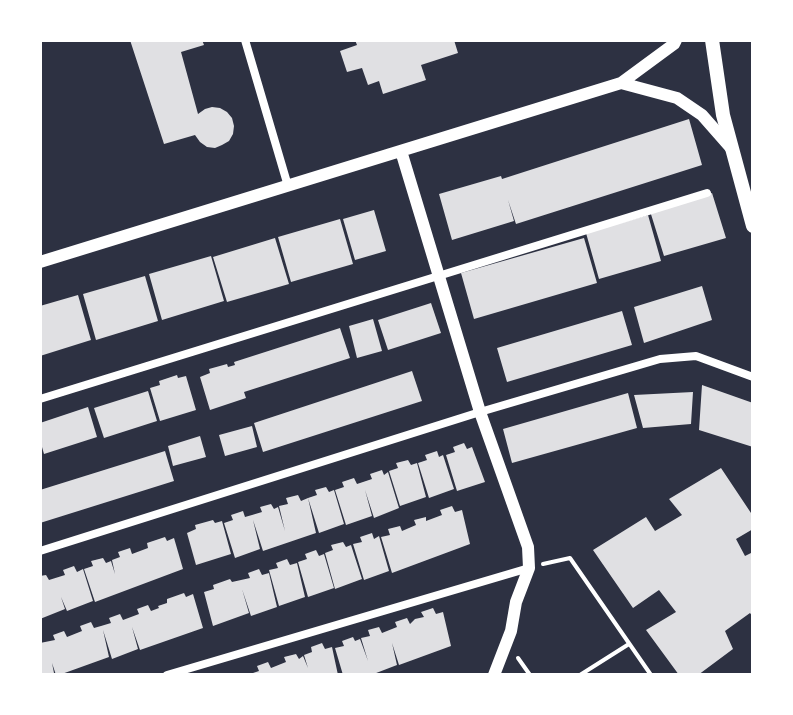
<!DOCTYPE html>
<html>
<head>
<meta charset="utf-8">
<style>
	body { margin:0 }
	#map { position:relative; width:793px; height:715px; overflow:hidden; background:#2d3142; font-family:"Work Sans",sans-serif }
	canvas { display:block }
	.frame { position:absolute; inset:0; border:42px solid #fff; pointer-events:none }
</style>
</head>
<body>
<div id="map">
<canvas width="793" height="715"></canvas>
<div class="frame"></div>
</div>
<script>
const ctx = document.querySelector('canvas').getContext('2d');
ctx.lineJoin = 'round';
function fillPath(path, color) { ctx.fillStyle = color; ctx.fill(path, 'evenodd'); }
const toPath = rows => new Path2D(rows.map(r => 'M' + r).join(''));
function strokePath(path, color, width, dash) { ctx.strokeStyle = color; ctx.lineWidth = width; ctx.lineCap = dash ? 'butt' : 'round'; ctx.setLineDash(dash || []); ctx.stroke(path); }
fillPath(toPath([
	[130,40,202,40,204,45,181,52,198,114,205,109,212,107,220,108,227,112,232,118,234,126,233,134,229,141,222,145,215,148,207,147,200,142,195,135,164,144],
	[355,40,454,40,458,53,421,65,426,80,383,94,379,81,368,85,362,68,347,72,340,51,357,45],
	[689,119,702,165,516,224,508,200,514,221,452,240,439,194,501,176,502,179],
	[712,193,726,238,664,256,650,211],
	[374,210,386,251,355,260,343,219],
	[648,215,661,261,599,279,586,233],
	[340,219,353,264,291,282,278,237],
	[275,238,289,284,227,302,213,257],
	[584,238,597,283,474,319,461,273],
	[211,256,224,301,162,320,149,274],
	[145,276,158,321,96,340,83,294],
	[702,286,712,320,644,343,634,307],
	[78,295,91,340,40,356,40,306],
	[431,303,441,333,388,350,378,320],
	[622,311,632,345,507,382,497,348],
	[373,319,382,351,357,358,349,326],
	[340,328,350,358,244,392,246,398,210,410,200,377,210,373,209,369,227,364,228,367,235,365,234,362],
	[412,371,422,401,263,452,254,423],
	[177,375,178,378,186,376,196,410,160,421,150,388,160,385,159,381],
	[702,385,753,403,753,447,699,430],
	[148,391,157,421,104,438,94,408],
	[693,392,691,424,643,428,634,395],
	[628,393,637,428,512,463,503,429],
	[88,407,97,437,44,454,40,440,40,423],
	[252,426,257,447,225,456,219,435],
	[200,436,206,457,173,466,168,446],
	[464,443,467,449,472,447,485,482,457,491,446,455,455,452,453,447],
	[165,451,174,481,40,523,40,490],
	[437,451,439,457,443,455,454,489,429,498,418,463,427,460,425,455],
	[408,460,411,465,417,463,426,497,400,506,389,471,398,468,396,463],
	[721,468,753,516,753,529,736,539,745,556,753,552,753,617,750,613,725,631,733,649,698,675,679,675,646,630,676,612,659,590,633,608,593,550,646,517,655,531,682,515,669,499],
	[382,470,384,475,388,472,399,508,374,518,365,490,372,516,346,525,335,490,344,487,342,482,354,478,357,484,372,479,370,474],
	[326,487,329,492,334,490,344,524,319,533,308,498,317,495,315,490],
	[298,495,301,501,308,498,316,533,263,551,253,520,260,549,235,558,224,523,233,520,231,515,243,511,245,517,252,515,262,512,260,507,271,504,274,509,278,507,285,531,279,506,288,504,286,498],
	[452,506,455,512,462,510,470,544,392,573,381,537,390,535,388,529,400,526,402,531,416,525,414,520,426,517,426,521,442,515,440,510],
	[213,520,215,523,222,521,231,554,196,565,187,533,196,529,195,525],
	[372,533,374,539,379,536,389,571,364,580,353,544,362,542,360,537],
	[165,537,167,541,174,538,183,569,95,602,84,569,93,566,91,561,103,558,106,563,111,561,115,574,112,560,120,557,118,552,130,548,132,554,148,548,147,543],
	[343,542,346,547,351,545,362,579,335,589,325,553,333,550,331,545],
	[316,550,319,556,324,554,334,588,308,597,298,562,307,559,305,554],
	[287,559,290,565,297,563,305,597,279,606,269,570,278,568,276,563],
	[74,566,77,572,83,569,93,601,67,611,61,597,65,609,40,619,40,576,46,575,49,580,65,575,63,570],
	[259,569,262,575,269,573,277,607,251,616,242,589,249,613,213,626,204,592,214,589,213,585,230,579,232,582,250,578,248,573],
	[184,593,186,597,193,594,203,628,140,650,132,627,138,649,112,659,103,630,109,657,59,675,56,675,52,663,54,673,40,675,40,643,55,640,53,635,64,631,67,637,82,631,80,626,91,622,94,628,101,626,111,623,109,618,120,614,123,620,139,614,137,609,148,605,151,611,159,608,158,606,167,603,167,599],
	[433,608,436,614,443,612,451,646,399,665,392,643,397,665,371,675,343,675,335,648,344,646,342,641,353,637,355,641,360,639,368,661,361,638,370,636,368,630,379,627,382,633,397,627,395,622,407,618,410,624,415,619,424,617,421,612],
	[322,643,325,649,332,647,338,675,247,675,259,671,257,666,268,662,271,668,286,662,284,657,296,654,299,659,303,656,308,668,304,655,312,652,311,647]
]), '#e0e0e3');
strokePath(toPath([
	[543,564,570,558,651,675],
	[518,658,530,675],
	[580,675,629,644]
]), '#fff', 4);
strokePath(toPath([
	[245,40,288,186],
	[40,399,707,193],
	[40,551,480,412,660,359,696,356,753,377],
	[167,675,529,568]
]), '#fff', 8);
strokePath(toPath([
	[621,83,677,98,702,115,731,148],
	[401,151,480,412,528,547,529,568,516,602,511,631,494,675],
	[40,262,621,83,674,44,676,40]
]), '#fff', 12);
strokePath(toPath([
	[712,40,723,115,753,226]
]), '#fff', 14);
</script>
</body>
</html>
